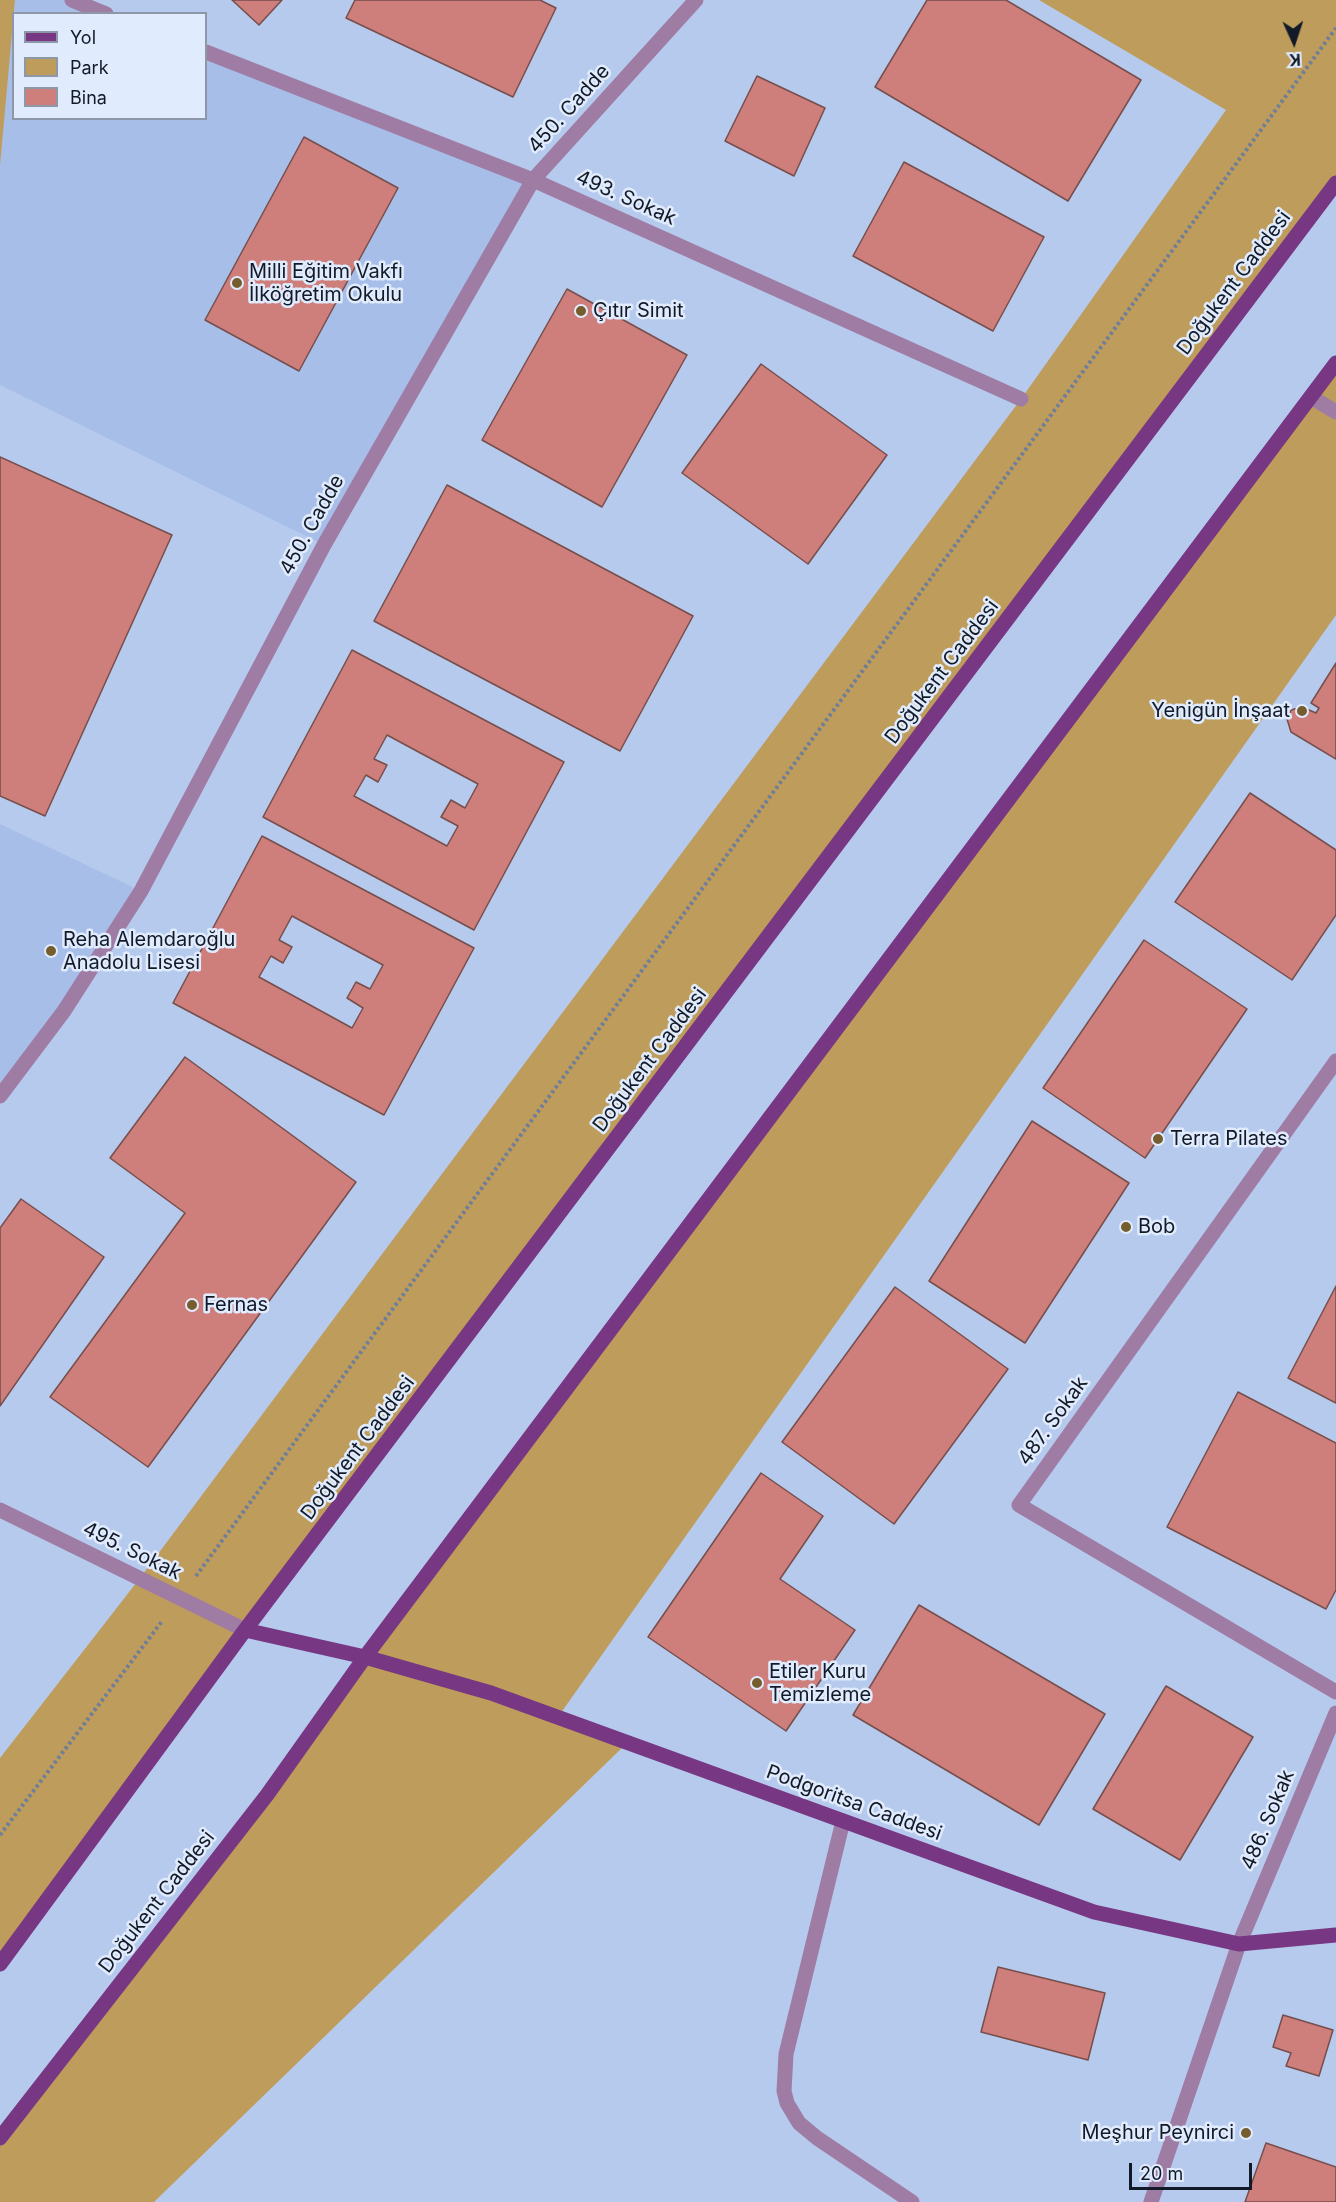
<!DOCTYPE html>
<html>
<head>
<meta charset="utf-8">
<style>
	body { margin:0 }
	#map { position:relative; width:1336px; height:2202px; overflow:hidden; background:#b6caee; font-family:Inter,sans-serif }
	canvas { display:block }
	.legend { position:absolute; left:12px; top:12px; width:195px; height:108px; box-sizing:border-box; background:#e0ebfd; border:2px solid #8e97a7; margin:0; padding:8px 10px; list-style:none; font-size:18px; color:#131a27 }
	.legend li { display:flex; align-items:center; gap:12px; height:30px }
	.legend b { width:30px; border:2px solid #8e97a7 }
	.north { position:absolute; left:1264px; top:12px; width:60px; height:60px; -webkit-text-stroke:4px #e0ebfd; paint-order:stroke; rotate:177deg; font-size:16px; font-weight:700; line-height:24px; text-align:center; color:#131a27 }
	.north::after { content:''; display:block; margin:auto; width:21px; height:27px; background:#131a27; clip-path:polygon(50% 0,100% 100%,50% 72%,0 100%) }
	.scale { position:absolute; left:1129px; top:2163px; width:123px; height:27px; box-sizing:border-box; border:3px solid #131a27; border-top:0; padding-left:8px; font-size:18px; line-height:21px; white-space:nowrap; color:#131a27; -webkit-text-stroke:4px #e0ebfd; paint-order:stroke }
</style>
</head>
<body>
<div id="map">
<canvas width="1336" height="2202"></canvas>
<ul class="legend">
<li><b style="height:8px;background:#773782"></b>Yol</li>
<li><b style="height:16px;background:#be9c5b"></b>Park</li>
<li><b style="height:16px;background:#ce7e7b"></b>Bina</li>
</ul>
<div class="north">K</div>
<div class="scale">20 m</div>
</div>
<script>
const ctx = document.querySelector('canvas').getContext('2d');
ctx.lineJoin = 'round';
function fillPath(path, color) { ctx.fillStyle = color; ctx.fill(path, 'evenodd'); }
const toPath = rows => new Path2D(rows.map(r => 'M' + r).join(''));
function strokePath(path, color, width, dash) { ctx.strokeStyle = color; ctx.lineWidth = width; ctx.lineCap = dash ? 'butt' : 'round'; ctx.setLineDash(dash || []); ctx.stroke(path); }
function drawText(font, color, halo, rows, align = 'center') {
  ctx.font = font + ' Inter,sans-serif'; ctx.lineWidth = 5; ctx.setLineDash([]); ctx.textBaseline = 'middle'; ctx.strokeStyle = halo; ctx.fillStyle = color; for (const [text, x, y, turn = 0] of rows) {
    ctx.save(); ctx.translate(x, y); ctx.rotate((+turn || 0) * Math.PI / 180); ctx.textAlign = isNaN(turn) ? turn : align; if (halo) ctx.strokeText(text, 0, 0); ctx.fillText(text, 0, 0); ctx.restore();
  }
}
fillPath(toPath([
	[15,0,72,0,106,14,14,14],
	[13,17,14,118,206,118,206,52,533,180,324,545,0,385,0,166],
	[0,824,141,891,0,1096]
]), '#a7bee8');
fillPath(toPath([
	[0,0,15,0,0,166],
	[1039,0,1336,0,1336,182,0,1964,0,1758,140,1578,1021,399,1226,110],
	[1336,363,1336,615,558,1717,627,1743,154,2202,0,2202,0,2138]
]), '#be9c5b');
const building = toPath([
	[232,0,282,0,259,25,232,0],
	[355,0,540,0,556,8,513,97,346,18,355,0],
	[927,0,1006,0,1141,80,1068,201,875,87,927,0],
	[757,76,825,108,794,176,725,141,757,76],
	[304,137,398,188,299,371,205,320,304,137],
	[904,162,1044,237,993,331,853,256,904,162],
	[567,289,687,355,602,507,482,440,567,289],
	[761,364,887,455,808,564,682,473,761,364],
	[0,457,172,535,45,816,0,796,0,457],
	[447,485,693,616,620,751,374,621,447,485],
	[352,650,564,762,474,930,263,817,352,650],
	[387,735,478,784,465,808,451,800,441,817,458,826,447,846,354,796,366,775,378,782,387,765,374,759,387,735],
	[1336,663,1336,759,1291,732,1287,719,1291,710,1302,707,1316,713,1319,708,1311,703,1336,663],
	[1250,793,1336,850,1336,915,1292,980,1175,902,1250,793],
	[262,836,474,948,384,1115,173,1003,262,836],
	[292,916,383,965,370,989,356,982,347,998,363,1008,352,1028,259,977,271,956,283,963,292,947,279,940,292,916],
	[1144,940,1247,1009,1145,1158,1043,1088,1144,940],
	[185,1057,356,1182,148,1467,50,1397,185,1213,110,1158,185,1057],
	[1032,1121,1129,1183,1025,1343,929,1281,1032,1121],
	[21,1199,104,1257,0,1406,0,1228,21,1199],
	[1336,1286,1336,1403,1288,1378,1336,1286],
	[895,1287,1008,1369,894,1524,782,1442,895,1287],
	[1238,1392,1336,1443,1336,1590,1326,1609,1167,1527,1238,1392],
	[761,1473,823,1516,780,1579,855,1630,786,1731,648,1637,761,1473],
	[919,1605,1105,1714,1039,1825,853,1715,919,1605],
	[1166,1686,1253,1737,1180,1860,1093,1809,1166,1686],
	[998,1967,1105,1993,1088,2060,981,2032,998,1967],
	[1283,2015,1333,2030,1319,2076,1286,2066,1291,2053,1273,2047,1283,2015],
	[1266,2143,1336,2167,1336,2202,1245,2202,1266,2143]
]);
fillPath(building, '#ce7e7b');
strokePath(building, '#764e4c', 1.5);
strokePath(toPath([
	[196,1576,1336,28],
	[0,1835,163,1620]
]), '#707e98', 4, [3, 3]);
strokePath(toPath([
	[72,0,106,14],
	[206,52,533,180,1021,399],
	[1311,397,1336,412],
	[1336,1061,1019,1505,1336,1692],
	[0,1096,64,1011,141,891,324,545,533,180,696,0],
	[0,1510,245,1630],
	[843,1821,786,2054,784,2091,787,2103,799,2123,817,2138,912,2202],
	[1151,2202,1239,1944,1336,1713]
]), '#9f7ca4', 15);
strokePath(toPath([
	[245,1630,365,1657,491,1693,1094,1912,1239,1944,1336,1935],
	[0,1964,245,1630,1336,183],
	[0,2138,267,1795,365,1657,1336,363]
]), '#773782', 15);
for (const [x, y, r, color] of [
	[237,283,6,"#765d2e"],
	[581,311,6,"#765d2e"],
	[1302,711,6,"#765d2e"],
	[51,951,6,"#765d2e"],
	[1158,1139,6,"#765d2e"],
	[1126,1227,6,"#765d2e"],
	[192,1305,6,"#765d2e"],
	[757,1683,6,"#765d2e"],
	[1246,2133,6,"#765d2e"]
]) { const dot = new Path2D(); dot.arc(x, y, r, 0, 2 * Math.PI); ctx.fillStyle = color; ctx.fill(dot); strokePath(dot, '#e0ebfd', 2); }
drawText('20px', '#131a27', '#e0ebfd', [
	["450. Cadde",569,109,-48],
	["493. Sokak",626,198,24],
	["Doğukent Caddesi",1234,283,-53],
	["450. Cadde",312,525,-61],
	["Doğukent Caddesi",942,672,-53],
	["Doğukent Caddesi",650,1060,-53],
	["487. Sokak",1053,1421,-54],
	["Doğukent Caddesi",358,1448,-53],
	["495. Sokak",132,1551,26],
	["Podgoritsa Caddesi",854,1803,20],
	["486. Sokak",1268,1820,-67],
	["Doğukent Caddesi",157,1902,-52]
]);
drawText('20px', '#131a27', '#e0ebfd', [
	["Milli Eğitim Vakfı",249,272],
	["İlköğretim Okulu",249,295],
	["Çıtır Simit",593,311],
	["Yenigün İnşaat",1290,711,"right"],
	["Reha Alemdaroğlu",63,940],
	["Anadolu Lisesi",63,963],
	["Terra Pilates",1170,1139],
	["Bob",1138,1227],
	["Fernas",204,1305],
	["Etiler Kuru",769,1672],
	["Temizleme",769,1695],
	["Meşhur Peynirci",1234,2133,"right"]
], 'left');
</script>
</body>
</html>
